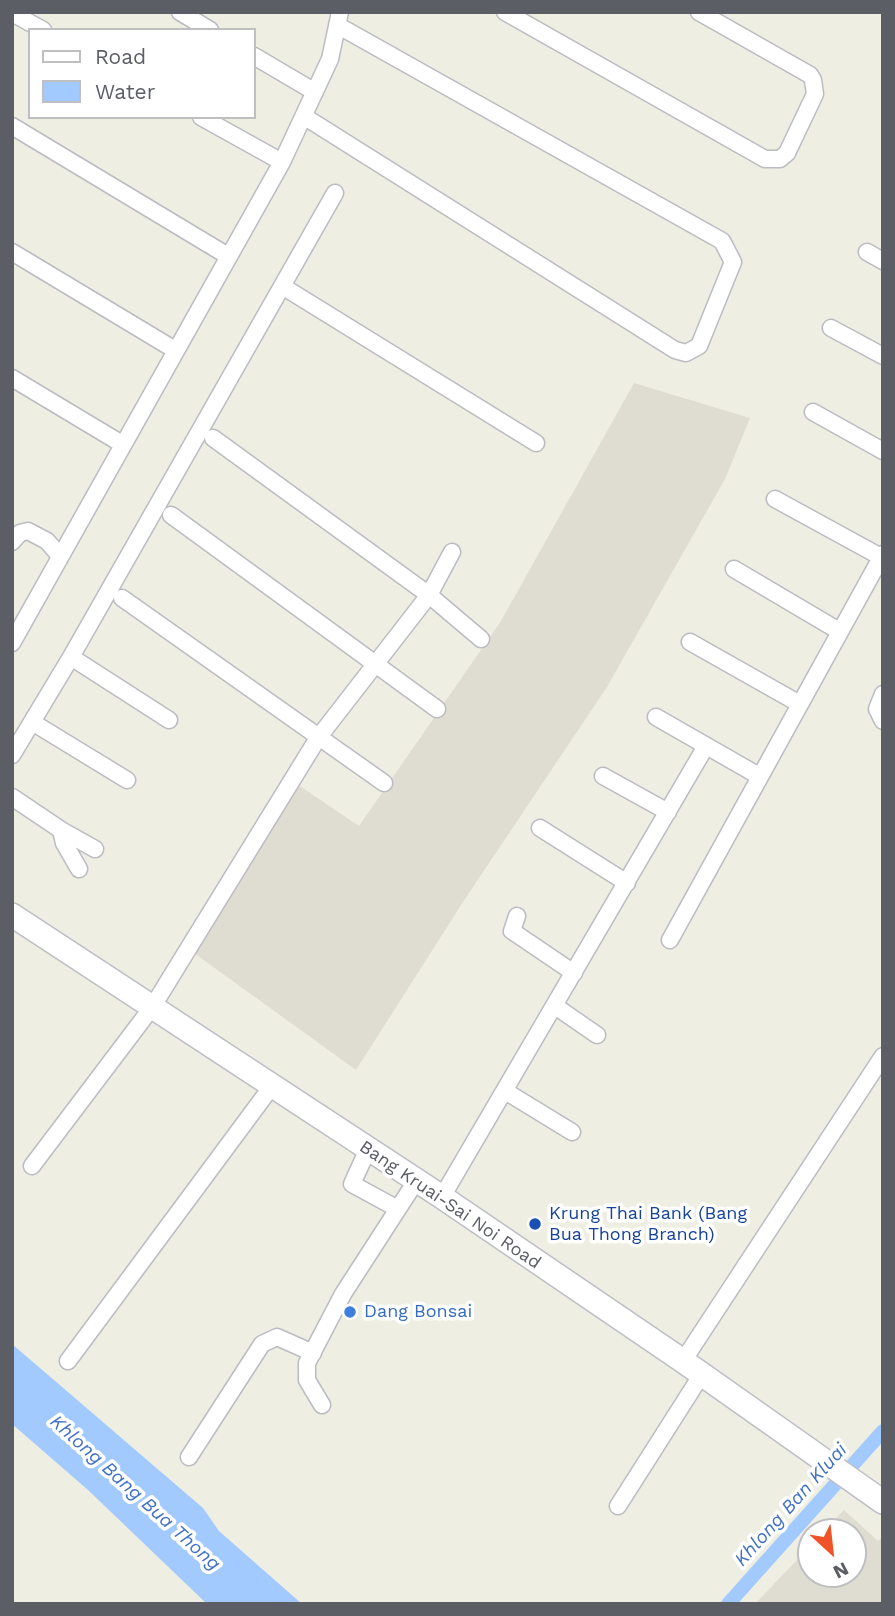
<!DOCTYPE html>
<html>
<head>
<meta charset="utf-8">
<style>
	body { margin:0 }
	#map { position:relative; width:895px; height:1616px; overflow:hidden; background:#efeee3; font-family:"Work Sans",sans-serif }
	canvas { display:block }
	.frame { position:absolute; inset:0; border:14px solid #5b5e64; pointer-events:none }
	.legend { position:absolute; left:28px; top:28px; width:228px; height:91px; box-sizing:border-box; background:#fff; border:2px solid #bdbfc1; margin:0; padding:9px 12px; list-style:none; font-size:21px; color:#5b5e64 }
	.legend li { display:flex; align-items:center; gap:14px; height:35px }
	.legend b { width:35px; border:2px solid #bdbfc1 }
	.north { position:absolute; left:797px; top:1518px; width:70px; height:70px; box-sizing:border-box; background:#fff; border:2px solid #bdbfc1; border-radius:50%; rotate:153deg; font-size:19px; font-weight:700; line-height:28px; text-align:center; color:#5b5e64 }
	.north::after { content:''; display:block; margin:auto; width:24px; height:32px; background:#f05328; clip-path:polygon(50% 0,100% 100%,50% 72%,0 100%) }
</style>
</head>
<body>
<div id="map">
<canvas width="895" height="1616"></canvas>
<div class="frame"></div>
<ul class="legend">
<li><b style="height:9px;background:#fff"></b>Road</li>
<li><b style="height:19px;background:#a3caff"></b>Water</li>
</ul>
<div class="north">N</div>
</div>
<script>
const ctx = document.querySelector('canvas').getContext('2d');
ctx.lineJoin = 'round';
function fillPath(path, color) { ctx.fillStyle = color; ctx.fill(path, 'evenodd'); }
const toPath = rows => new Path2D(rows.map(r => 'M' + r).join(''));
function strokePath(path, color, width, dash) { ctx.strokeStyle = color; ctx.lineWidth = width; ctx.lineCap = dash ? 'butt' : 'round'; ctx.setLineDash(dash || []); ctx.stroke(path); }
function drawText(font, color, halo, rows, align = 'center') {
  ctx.font = font + ' "Work Sans",sans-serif'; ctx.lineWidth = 7; ctx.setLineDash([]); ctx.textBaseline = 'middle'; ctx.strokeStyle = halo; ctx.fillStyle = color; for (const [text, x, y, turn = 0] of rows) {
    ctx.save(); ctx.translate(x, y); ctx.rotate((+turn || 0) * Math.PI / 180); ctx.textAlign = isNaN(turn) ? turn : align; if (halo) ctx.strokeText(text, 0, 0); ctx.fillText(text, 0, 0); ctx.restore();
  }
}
fillPath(toPath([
	[634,383,750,418,725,479,607,687,463,902,356,1070,187,948,288,778,359,826,501,621],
	[844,1510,878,1541,883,1536,883,1604,755,1604,811,1545,811,1574,853,1574,853,1532,823,1532]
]), '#dfddd1');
fillPath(toPath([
	[12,1344,203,1508,219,1531,302,1604,207,1604,88,1490,12,1424]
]), '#a3caff');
strokePath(toPath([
	[728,1604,883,1431]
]), '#a3caff', 14);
const street = toPath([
	[180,12,210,30],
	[505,12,765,159,780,159,787,153,815,94,813,80,810,75,699,12],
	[12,13,43,30],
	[254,56,315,92],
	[201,117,282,162],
	[305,117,675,350,686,353,699,346,733,262,722,241,337,25],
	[12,126,228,256],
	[12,252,175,350],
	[867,252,883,261],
	[282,286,536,443],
	[831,328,883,356],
	[12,378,122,444],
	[813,412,883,451],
	[213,438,429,595,481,639],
	[775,499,881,557],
	[171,515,437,709],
	[12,542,20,533,28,531,47,541,60,556],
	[734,569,839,631],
	[122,598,384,783],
	[690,642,798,703],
	[12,643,282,162,330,59,340,12],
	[71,657,169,720],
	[883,694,877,709,883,721],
	[656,717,759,776],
	[32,722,127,780],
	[12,755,71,657,335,193],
	[603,776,668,812],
	[12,797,61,830,64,843,79,869],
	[540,828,627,883],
	[61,830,95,849],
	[517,916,512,931,574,973],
	[670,940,883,554],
	[555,1006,597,1035],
	[505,1091,572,1132],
	[368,1149,352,1184,398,1209],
	[32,1166,153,1006,318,738,429,595,452,552],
	[442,1197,706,746],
	[68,1361,272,1086],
	[683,1361,883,1056],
	[322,1405,307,1380,307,1363,343,1294,416,1181],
	[189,1457,262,1344,277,1337,313,1353],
	[618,1506,702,1374]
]);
const secondary = toPath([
	[12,915,442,1197,683,1361,883,1502]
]);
strokePath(street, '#bbbcc2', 19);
strokePath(secondary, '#bcbec5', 26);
strokePath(street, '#fff', 16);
strokePath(secondary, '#fff', 23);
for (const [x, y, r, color] of [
	[535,1224,7,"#1a4fb4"],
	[350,1312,7,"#3f7fe0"]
]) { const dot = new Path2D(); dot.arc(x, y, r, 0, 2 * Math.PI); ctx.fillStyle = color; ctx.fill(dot); strokePath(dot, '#fff', 2.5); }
drawText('18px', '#5b5e64', '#fff', [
	["Bang Kruai-Sai Noi Road",450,1205,34]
]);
drawText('18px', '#164399', '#fff', [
	["Krung Thai Bank (Bang",549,1214],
	["Bua Thong Branch)",549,1235]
], 'left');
drawText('18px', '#366cbe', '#fff', [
	["Dang Bonsai",364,1312]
], 'left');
drawText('italic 19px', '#4070c8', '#fff', [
	["Khlong Bang Bua Thong",135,1493,42],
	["Khlong Ban Kluai",791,1505,-48]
]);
</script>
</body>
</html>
